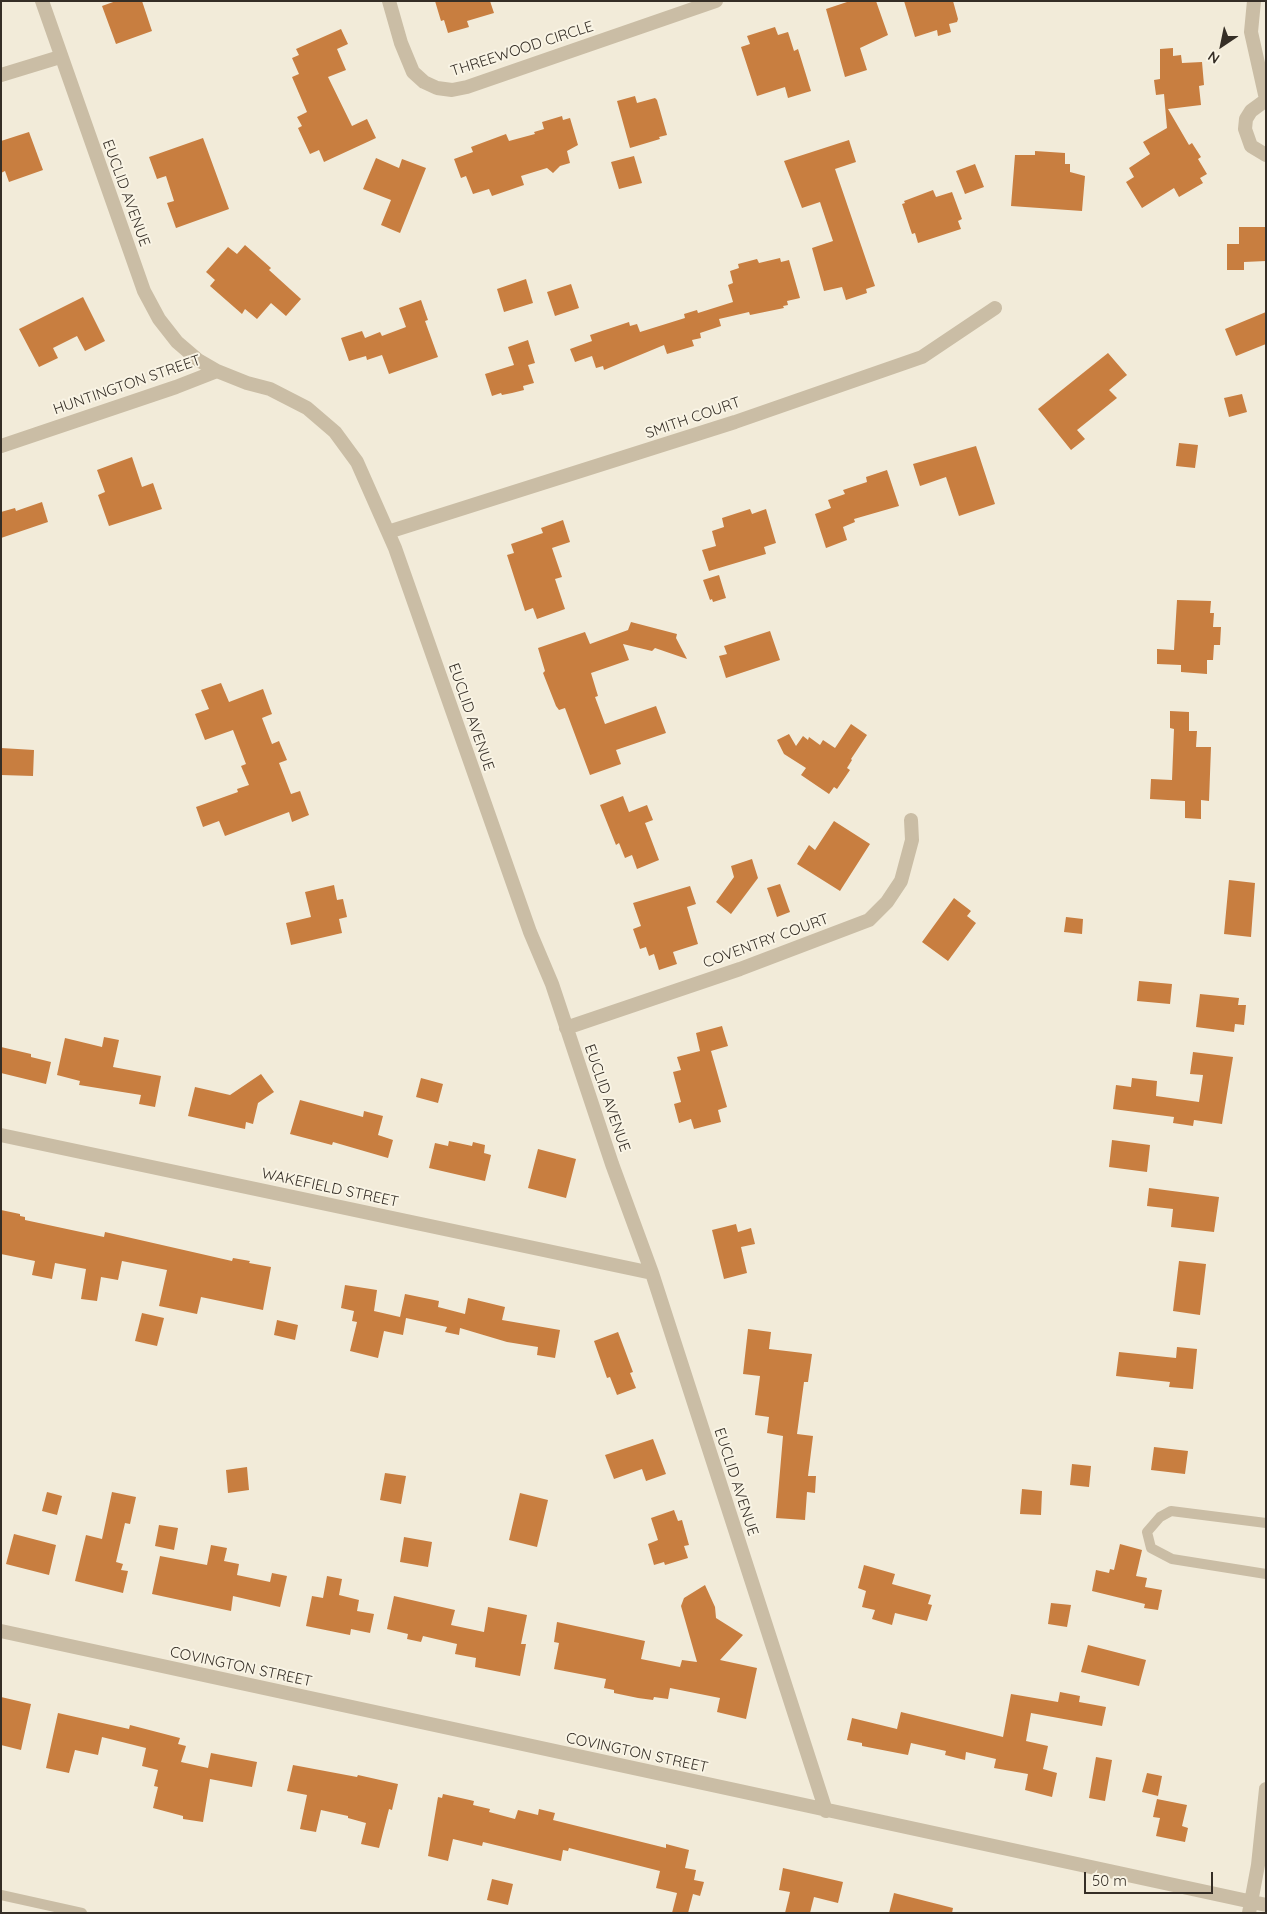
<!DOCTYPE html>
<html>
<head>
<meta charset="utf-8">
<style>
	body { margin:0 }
	#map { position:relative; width:1267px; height:1914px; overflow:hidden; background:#f2ebd9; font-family:Quicksand,sans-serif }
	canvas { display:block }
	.frame { position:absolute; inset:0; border:2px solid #352e26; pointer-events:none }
	.north { position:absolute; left:1197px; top:20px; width:50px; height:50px; -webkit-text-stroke:4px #f9f4e5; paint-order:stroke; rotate:214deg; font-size:14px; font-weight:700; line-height:20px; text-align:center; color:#352e26 }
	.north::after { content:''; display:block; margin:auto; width:18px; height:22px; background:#352e26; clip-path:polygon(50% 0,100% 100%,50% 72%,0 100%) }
	.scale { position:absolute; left:1084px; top:1872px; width:129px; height:22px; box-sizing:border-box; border:2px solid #352e26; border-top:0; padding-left:6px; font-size:15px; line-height:18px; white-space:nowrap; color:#352e26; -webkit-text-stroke:4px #f9f4e5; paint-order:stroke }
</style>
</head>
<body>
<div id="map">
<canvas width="1267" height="1914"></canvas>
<div class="frame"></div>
<div class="north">N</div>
<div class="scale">50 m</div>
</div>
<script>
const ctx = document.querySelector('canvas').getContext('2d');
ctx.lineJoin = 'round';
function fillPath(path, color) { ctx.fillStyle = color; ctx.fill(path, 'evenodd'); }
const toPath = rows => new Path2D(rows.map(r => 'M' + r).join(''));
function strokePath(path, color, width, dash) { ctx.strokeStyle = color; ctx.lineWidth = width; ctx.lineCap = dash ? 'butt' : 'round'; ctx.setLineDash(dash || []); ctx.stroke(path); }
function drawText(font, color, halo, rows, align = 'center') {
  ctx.font = font + ' Quicksand,sans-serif'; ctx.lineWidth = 4; ctx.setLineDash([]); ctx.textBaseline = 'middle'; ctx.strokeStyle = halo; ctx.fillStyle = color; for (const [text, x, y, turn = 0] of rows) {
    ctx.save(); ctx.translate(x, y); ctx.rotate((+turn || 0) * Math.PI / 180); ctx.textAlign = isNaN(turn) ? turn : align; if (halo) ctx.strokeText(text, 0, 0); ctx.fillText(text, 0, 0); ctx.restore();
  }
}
fillPath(toPath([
	[116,1,142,1,152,31,116,44,102,6],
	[435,1,490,1,494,13,467,21,469,27,448,33,444,20,441,21],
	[850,1,876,1,888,35,860,48,867,70,845,77,826,9],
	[904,1,953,1,958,19,957,22,949,24,951,32,938,36,937,30,915,37],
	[775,27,778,35,788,32,794,51,798,49,811,91,788,98,785,87,757,96,741,47,750,44,747,36],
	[341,29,348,44,337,49,346,70,328,77,352,126,367,119,376,138,324,162,319,150,310,154,298,128,302,126,297,117,307,112,292,77,299,74,292,58,299,55,296,49],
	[1173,48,1173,56,1181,55,1182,63,1202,62,1204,85,1199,86,1201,105,1168,109,1189,145,1192,143,1201,157,1198,159,1207,174,1200,178,1203,183,1179,197,1174,188,1142,208,1126,182,1134,177,1129,168,1150,154,1143,142,1167,128,1164,94,1156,95,1154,80,1160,79,1160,49],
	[635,96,637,103,655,98,657,100,667,135,659,137,660,139,630,148,617,101],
	[562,116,563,120,570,118,578,145,567,151,570,163,560,166,553,173,547,168,521,176,524,185,492,196,489,189,473,194,466,176,461,178,454,159,473,152,471,147,506,134,509,141,535,134,534,132,544,129,542,122],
	[29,132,43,170,9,182,5,171,1,173,1,141],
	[203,138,229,209,176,228,167,203,174,201,166,176,157,179,149,157],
	[849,140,856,162,835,169,875,286,866,289,867,293,846,300,842,287,824,291,812,248,833,241,820,202,802,208,784,161],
	[1035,151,1065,153,1065,164,1070,164,1070,172,1085,176,1082,211,1011,206,1015,155,1035,155],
	[634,156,642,183,619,189,611,162],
	[376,158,399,168,402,159,426,168,400,233,381,225,391,200,363,189],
	[975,164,984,187,965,194,956,171],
	[933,190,936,197,952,192,962,219,958,221,961,229,918,243,915,233,912,234,902,204,905,203,904,201],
	[1239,227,1266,227,1266,261,1244,262,1244,270,1227,270,1227,244,1239,244],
	[245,245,271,268,269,270,301,299,286,316,271,303,257,319,245,309,242,314,210,286,215,280,206,272,228,247,237,254],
	[780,258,781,262,789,260,800,298,787,301,788,305,783,306,784,308,750,315,749,312,719,319,721,326,700,333,701,338,692,340,694,346,667,354,664,345,604,370,603,366,596,368,592,356,575,362,570,349,592,341,590,335,629,322,630,326,637,324,640,332,685,318,684,314,697,310,698,313,733,302,728,285,733,283,730,271,739,268,738,264,757,259,759,263],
	[526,279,533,303,504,312,497,289],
	[571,284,579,308,555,316,547,292],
	[83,297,105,341,85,351,77,336,53,348,58,358,39,367,19,329],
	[421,300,428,320,425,321,438,357,389,374,382,355,367,360,366,356,349,361,341,338,362,331,365,338,380,332,382,336,406,327,399,308],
	[1266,312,1266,344,1236,356,1225,329],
	[528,340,535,363,528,365,534,383,523,386,524,390,512,393,502,395,501,393,492,396,485,374,514,365,508,347],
	[1108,353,1127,375,1109,390,1117,398,1077,430,1085,439,1071,450,1038,409],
	[1242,394,1247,412,1229,417,1224,398],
	[1179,443,1198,445,1195,468,1176,466],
	[976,446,995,504,959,516,946,477,920,486,913,464],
	[132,457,142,487,153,483,162,509,109,526,98,495,105,492,97,470],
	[887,470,899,506,854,519,855,522,843,527,847,540,826,548,815,514,831,508,828,500,845,494,843,490,867,482,866,477],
	[42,502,48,522,1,538,1,512,15,508,16,511],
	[750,509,752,514,766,509,776,543,764,547,766,554,709,571,702,550,716,546,712,531,724,527,722,518],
	[563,520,570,542,552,548,562,577,555,579,565,609,537,619,533,608,525,611,507,555,514,553,511,544,543,533,541,528],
	[719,575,726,598,713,602,712,599,710,600,703,580],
	[1177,600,1211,601,1210,613,1214,613,1213,627,1221,627,1220,645,1214,645,1213,660,1207,660,1207,674,1181,672,1181,665,1157,664,1157,649,1174,650],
	[631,622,677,634,676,638,687,659,655,648,652,651,623,644,629,660,591,673,598,696,595,697,605,724,656,706,666,733,616,750,621,764,590,775,565,708,559,710,556,706,543,673,545,671,538,648,585,632,590,644,628,630],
	[770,631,780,660,726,678,719,656,727,654,724,646],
	[221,683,229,702,263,689,272,714,262,718,272,744,279,741,287,760,279,763,291,794,300,791,309,815,292,822,289,812,225,836,219,821,203,827,196,807,238,792,237,789,249,785,241,766,246,764,233,730,205,740,195,714,209,709,201,690],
	[1170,711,1189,712,1189,731,1197,731,1196,747,1211,747,1209,801,1201,800,1201,819,1185,818,1185,801,1150,799,1151,779,1172,780,1174,729,1170,728],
	[851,724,867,735,851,759,852,760,847,768,850,770,837,789,834,787,829,794,801,775,806,768,784,754,777,740,789,734,796,746,803,736,808,740,809,737,820,745,823,740,835,748],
	[1,748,34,750,33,776,1,775],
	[623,796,629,812,647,805,653,820,645,823,659,860,637,869,632,855,625,858,619,843,616,845,600,805],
	[834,821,870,844,840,891,797,864,809,845,815,850],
	[752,859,758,878,731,914,716,902,734,877,731,866],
	[1229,880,1255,883,1251,937,1224,934],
	[780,884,790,912,777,917,767,888],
	[334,885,337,900,343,899,347,917,339,919,342,933,291,945,286,923,311,917,305,892],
	[690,886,696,904,687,907,698,944,673,952,677,964,659,970,654,954,649,956,646,947,640,949,633,929,641,926,633,903],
	[954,898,971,911,967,916,976,923,948,961,922,942],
	[1066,917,1083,919,1082,934,1064,932],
	[1139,981,1172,984,1170,1004,1137,1001],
	[1200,994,1239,998,1238,1005,1246,1005,1244,1025,1235,1024,1234,1032,1196,1027],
	[722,1026,728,1046,711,1051,727,1107,718,1110,721,1122,694,1129,691,1119,679,1123,674,1104,681,1102,673,1072,681,1070,677,1057,700,1051,696,1033],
	[104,1037,119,1040,113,1067,161,1076,155,1107,139,1104,141,1095,79,1085,80,1081,57,1075,65,1038,102,1047],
	[1,1047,31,1054,31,1057,51,1062,46,1084,1,1073],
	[1193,1052,1233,1057,1222,1124,1194,1120,1193,1126,1173,1123,1174,1117,1113,1109,1116,1085,1131,1087,1132,1078,1157,1081,1156,1096,1199,1102,1203,1075,1190,1074],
	[261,1074,274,1092,258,1103,253,1124,246,1122,245,1129,188,1116,195,1087,230,1095],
	[421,1078,443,1084,438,1103,416,1097],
	[300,1100,363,1117,364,1111,383,1116,378,1135,393,1140,388,1158,333,1142,332,1145,290,1134],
	[1112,1140,1150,1145,1147,1172,1109,1167],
	[449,1141,472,1146,473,1142,485,1145,484,1153,491,1155,485,1181,429,1168,435,1143,448,1146],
	[538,1149,576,1159,566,1198,528,1188],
	[1149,1188,1219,1197,1214,1232,1171,1227,1173,1209,1147,1206],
	[1,1210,20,1214,20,1216,25,1217,25,1220,104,1237,105,1232,232,1261,233,1258,250,1261,249,1263,271,1267,263,1310,201,1297,197,1314,159,1306,167,1270,122,1261,118,1280,101,1277,97,1301,81,1299,86,1269,55,1263,52,1279,32,1275,35,1261,1,1254],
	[736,1224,738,1232,751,1228,755,1244,741,1247,747,1273,724,1279,712,1230],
	[1179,1261,1206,1264,1200,1315,1173,1311],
	[345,1285,377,1290,374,1311,400,1317,405,1294,439,1301,438,1307,465,1314,468,1298,505,1307,502,1320,560,1330,555,1358,537,1355,538,1347,507,1342,460,1328,459,1335,445,1332,447,1327,406,1318,403,1335,384,1331,378,1358,350,1351,357,1322,352,1321,354,1311,341,1308],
	[142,1313,164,1318,157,1346,135,1341],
	[277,1320,298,1325,295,1340,274,1335],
	[748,1329,771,1332,769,1349,812,1354,808,1382,804,1382,797,1434,813,1436,808,1476,816,1476,815,1493,807,1492,805,1520,776,1518,783,1436,767,1433,769,1417,755,1415,760,1376,743,1374],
	[618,1332,633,1372,630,1373,636,1388,617,1395,610,1377,607,1378,594,1341],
	[1177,1347,1197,1349,1193,1389,1169,1387,1170,1382,1116,1376,1119,1352,1176,1358],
	[653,1439,666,1474,646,1481,642,1469,614,1479,605,1455],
	[1154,1447,1188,1451,1185,1474,1151,1470],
	[1072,1464,1091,1466,1089,1487,1070,1485],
	[247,1467,249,1490,228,1493,226,1470],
	[385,1473,406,1476,401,1504,380,1500],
	[1022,1489,1042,1491,1041,1515,1020,1514],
	[47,1492,62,1496,57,1515,42,1511],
	[112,1492,136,1497,130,1524,125,1523,116,1562,123,1564,121,1570,128,1571,123,1593,75,1581,86,1535,102,1539],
	[520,1493,548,1500,537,1547,509,1540],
	[674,1510,678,1521,682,1520,689,1545,684,1546,688,1558,665,1565,664,1562,654,1565,648,1544,658,1540,651,1518],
	[159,1525,178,1528,174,1550,155,1546],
	[14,1534,56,1545,49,1575,6,1564],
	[404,1537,432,1542,428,1567,400,1562],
	[1120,1544,1142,1550,1136,1576,1147,1578,1145,1587,1162,1590,1158,1610,1144,1608,1145,1604,1092,1591,1096,1570,1109,1573,1110,1569,1114,1570],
	[211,1545,227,1548,224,1561,239,1564,237,1575,270,1582,272,1573,287,1576,280,1607,233,1596,231,1611,152,1594,160,1556,207,1565],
	[864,1565,895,1574,892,1584,931,1595,928,1604,932,1605,927,1621,895,1613,892,1625,872,1619,875,1610,862,1607,866,1591,858,1588],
	[327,1576,342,1579,339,1595,359,1600,357,1611,374,1614,370,1633,351,1629,350,1635,306,1626,312,1596,323,1598],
	[705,1585,715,1607,716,1618,743,1635,720,1660,757,1668,746,1719,717,1712,720,1698,670,1688,668,1699,654,1697,653,1700,638,1698,614,1693,614,1690,604,1688,606,1679,554,1669,559,1643,554,1642,557,1622,645,1641,641,1659,680,1667,682,1660,697,1662,681,1606,684,1598],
	[394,1596,455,1610,451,1625,484,1632,488,1607,527,1615,521,1644,526,1644,520,1676,475,1667,476,1658,455,1654,457,1644,423,1636,421,1642,407,1639,408,1634,387,1629],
	[1051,1603,1071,1605,1067,1627,1048,1624],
	[1088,1645,1146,1660,1139,1686,1081,1672],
	[1060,1692,1080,1696,1079,1702,1106,1707,1102,1726,1031,1713,1026,1741,1048,1746,1043,1769,1057,1773,1052,1797,1025,1790,1028,1774,994,1768,996,1759,966,1752,965,1760,945,1755,946,1751,911,1743,908,1755,862,1746,862,1743,847,1740,852,1718,897,1729,901,1712,1003,1737,1011,1694,1058,1702],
	[1,1697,31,1704,21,1750,1,1745],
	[58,1713,129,1729,130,1725,180,1738,178,1744,186,1746,181,1762,208,1768,211,1753,257,1762,252,1787,210,1779,203,1822,183,1819,183,1816,153,1808,158,1787,154,1786,158,1770,142,1766,146,1748,102,1737,98,1755,75,1750,69,1773,46,1768],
	[1096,1757,1112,1760,1105,1801,1089,1798],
	[293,1765,357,1777,358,1775,398,1784,392,1810,389,1809,379,1848,361,1844,366,1823,348,1818,348,1816,321,1810,316,1832,300,1829,307,1795,287,1791],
	[1147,1773,1162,1776,1158,1796,1142,1792],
	[443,1794,474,1801,473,1805,490,1809,489,1812,515,1819,518,1810,538,1815,539,1809,555,1813,553,1820,666,1848,666,1844,689,1850,685,1868,696,1870,694,1880,704,1882,700,1896,693,1894,688,1913,672,1913,677,1893,656,1888,660,1871,569,1848,568,1851,563,1850,561,1861,483,1842,482,1846,453,1839,448,1861,428,1856,438,1797,442,1798],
	[1157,1799,1187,1805,1182,1826,1188,1828,1185,1842,1156,1836,1160,1818,1153,1817],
	[783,1868,843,1882,838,1903,814,1897,810,1913,785,1913,790,1892,779,1890],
	[492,1879,513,1884,508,1905,487,1900],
	[894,1893,953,1908,952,1913,889,1913]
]), '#c87e40');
strokePath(toPath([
	[1266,1523,1171,1511,1160,1517,1147,1532,1151,1548,1172,1559,1266,1574],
	[1,1895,82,1913]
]), '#cabda5', 10);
strokePath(toPath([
	[42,1,144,291,159,319,177,342,198,360,217,371],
	[389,1,401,43,413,72,424,82,437,88,452,90,467,87,716,1],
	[1254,1,1251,32,1266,99],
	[1,75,60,57],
	[1266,100,1251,111,1246,119,1245,129,1251,146,1266,155],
	[1,446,176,387,217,371,247,383,270,389,307,408,335,432,357,462,395,548,530,932,552,984,612,1164,652,1273,826,1811],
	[388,532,735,422,922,357,995,308],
	[566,1028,740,969,869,920,887,902,901,881,912,840,911,820],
	[1,1135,652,1273],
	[1,1631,1266,1905],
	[1249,1913,1258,1865,1266,1789]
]), '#cabda5', 14);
drawText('15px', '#352e26', '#f9f4e5', [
	["THREEWOOD CIRCLE",522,49,-18],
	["EUCLID AVENUE",126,193,70],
	["HUNTINGTON STREET",127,385,-19],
	["SMITH COURT",693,418,-19],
	["EUCLID AVENUE",471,717,71],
	["COVENTRY COURT",766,941,-20],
	["EUCLID AVENUE",607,1098,71],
	["WAKEFIELD STREET",330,1188,12],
	["EUCLID AVENUE",736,1482,72],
	["COVINGTON STREET",241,1667,12],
	["COVINGTON STREET",637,1753,12]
]);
</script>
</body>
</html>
